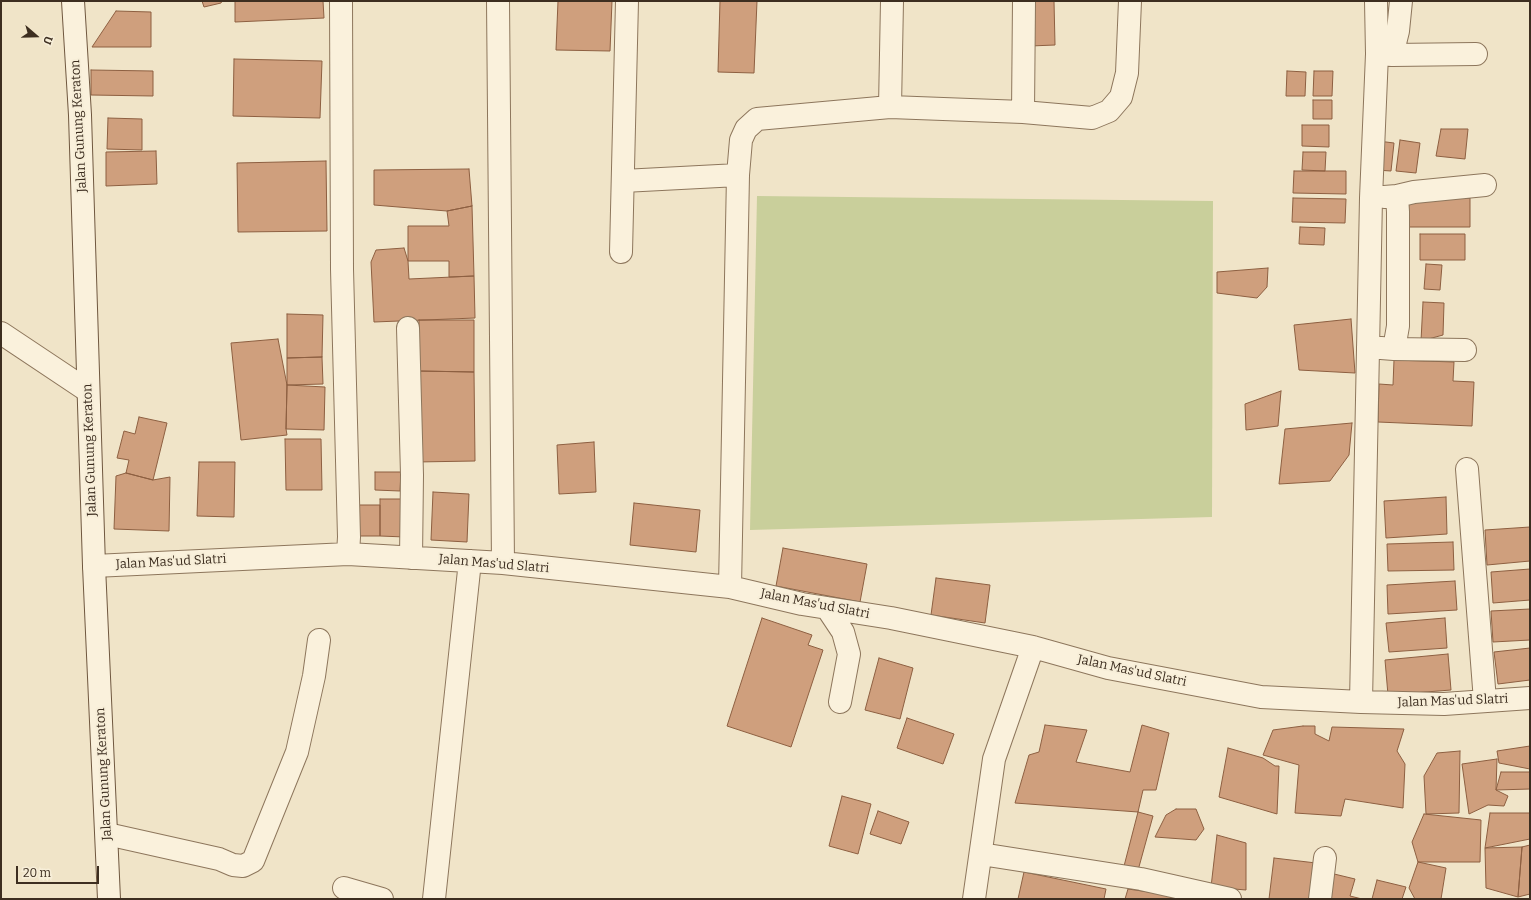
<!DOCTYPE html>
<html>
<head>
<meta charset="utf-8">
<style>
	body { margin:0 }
	#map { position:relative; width:1531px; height:900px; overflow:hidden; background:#f0e4c8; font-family:Bitter,serif }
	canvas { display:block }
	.frame { position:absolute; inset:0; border:2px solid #3d2e20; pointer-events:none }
	.north { position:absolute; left:16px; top:16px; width:40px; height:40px; -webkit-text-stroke:3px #f7eed8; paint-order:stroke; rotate:110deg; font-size:11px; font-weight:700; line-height:16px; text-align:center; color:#3d2e20 }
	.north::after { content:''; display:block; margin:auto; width:14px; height:18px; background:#3d2e20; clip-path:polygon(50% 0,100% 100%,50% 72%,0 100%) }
	.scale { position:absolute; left:16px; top:866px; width:83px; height:18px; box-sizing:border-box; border:2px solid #3d2e20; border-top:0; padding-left:5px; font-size:12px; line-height:14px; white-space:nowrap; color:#3d2e20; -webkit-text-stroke:3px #f7eed8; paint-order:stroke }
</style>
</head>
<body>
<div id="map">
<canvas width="1531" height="900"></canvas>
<div class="frame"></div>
<div class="north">U</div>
<div class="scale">20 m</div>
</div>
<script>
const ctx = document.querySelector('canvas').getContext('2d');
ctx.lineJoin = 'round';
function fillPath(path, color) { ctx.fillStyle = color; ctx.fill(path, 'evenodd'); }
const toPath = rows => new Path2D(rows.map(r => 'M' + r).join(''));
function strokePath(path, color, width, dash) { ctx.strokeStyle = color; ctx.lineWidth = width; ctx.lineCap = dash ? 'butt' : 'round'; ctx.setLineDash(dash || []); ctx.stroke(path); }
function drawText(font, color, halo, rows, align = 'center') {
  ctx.font = font + ' Bitter,serif'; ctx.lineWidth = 4; ctx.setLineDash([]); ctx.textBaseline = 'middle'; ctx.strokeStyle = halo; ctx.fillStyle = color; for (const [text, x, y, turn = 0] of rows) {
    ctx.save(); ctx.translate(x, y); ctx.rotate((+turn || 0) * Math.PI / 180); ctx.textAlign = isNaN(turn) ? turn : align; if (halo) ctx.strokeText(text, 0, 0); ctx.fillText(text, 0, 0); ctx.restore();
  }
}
fillPath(toPath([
	[757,196,1213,201,1212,517,750,530]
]), '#c9cf9b');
const building = toPath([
	[202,1,222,1,221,3,204,7,202,1],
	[235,1,323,1,324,18,235,22,235,1],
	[558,1,612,1,610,51,556,50,558,1],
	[720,1,757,1,754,73,718,72,720,1],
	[1030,1,1054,1,1055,45,1030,46,1030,1],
	[116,11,151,12,151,47,92,47,116,11],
	[234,59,322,61,320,118,233,116,234,59],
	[91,70,153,71,153,96,91,95,91,70],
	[1287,71,1306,72,1305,96,1286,96,1287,71],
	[1314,71,1333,71,1332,96,1313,96,1314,71],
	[1313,100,1332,100,1332,119,1313,119,1313,100],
	[108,118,142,119,142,150,107,149,108,118],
	[1302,125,1329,125,1329,147,1302,146,1302,125],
	[1441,129,1468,129,1465,159,1436,156,1441,129],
	[1400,140,1420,143,1416,173,1396,171,1400,140],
	[1378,141,1394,143,1391,171,1376,170,1378,141],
	[156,151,157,184,106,186,106,152,156,151],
	[1303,152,1326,152,1325,171,1302,170,1303,152],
	[326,161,327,231,238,232,237,163,326,161],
	[469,169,472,206,447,211,374,205,374,170,469,169],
	[1294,171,1346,171,1346,194,1293,193,1294,171],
	[1293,198,1346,199,1345,223,1292,222,1293,198],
	[1406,198,1470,198,1470,227,1407,227,1406,198],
	[472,206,474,276,449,277,449,261,408,261,408,226,449,226,447,211,472,206],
	[1300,227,1325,228,1324,245,1299,244,1300,227],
	[1420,234,1465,234,1465,260,1420,260,1420,234],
	[404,248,408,261,409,279,474,276,475,318,374,322,371,262,376,250,404,248],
	[1426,264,1442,265,1440,290,1424,289,1426,264],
	[1268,268,1267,287,1257,298,1217,293,1217,272,1268,268],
	[1423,302,1444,303,1443,335,1421,341,1423,302],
	[287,314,323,315,322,357,287,358,287,314],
	[1351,319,1355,373,1299,370,1294,325,1351,319],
	[419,320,474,320,474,372,418,371,419,320],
	[278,339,287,385,286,429,287,435,241,440,231,343,278,339],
	[322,357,323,384,287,385,287,358,322,357],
	[1394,360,1454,362,1453,381,1474,382,1472,426,1378,422,1379,384,1393,385,1394,360],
	[418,371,474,372,475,461,416,462,418,371],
	[287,385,325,387,324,430,286,429,287,385],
	[1281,391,1278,426,1246,430,1245,404,1281,391],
	[139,417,167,423,153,480,126,473,129,460,117,458,124,431,135,434,139,417],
	[1352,423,1349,455,1330,481,1279,484,1285,429,1352,423],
	[285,439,321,439,322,490,286,490,285,439],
	[594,442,596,492,559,494,557,445,594,442],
	[199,462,235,462,234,517,197,516,199,462],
	[375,472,401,472,400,491,375,490,375,472],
	[126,473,153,480,170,477,169,531,114,529,116,476,126,473],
	[433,492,469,494,467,542,431,540,433,492],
	[1446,497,1447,534,1386,538,1384,501,1446,497],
	[380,499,405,499,405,537,380,536,380,499],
	[634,503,700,510,696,552,630,545,634,503],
	[353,505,380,505,380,536,353,536,353,505],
	[1530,527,1530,561,1487,565,1485,530,1530,527],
	[1453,542,1454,570,1388,571,1387,544,1453,542],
	[783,548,867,564,860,602,776,586,783,548],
	[1530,569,1530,600,1493,603,1491,572,1530,569],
	[936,578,990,585,985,623,931,615,936,578],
	[1455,581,1457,610,1388,614,1387,585,1455,581],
	[1530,609,1530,640,1493,642,1491,611,1530,609],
	[762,618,812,635,808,645,823,650,791,747,727,726,762,618],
	[1445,618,1447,648,1389,652,1386,623,1445,618],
	[1530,648,1530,680,1498,684,1494,652,1530,648],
	[1448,654,1451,690,1388,695,1385,660,1448,654],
	[879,658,913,668,900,719,865,710,879,658],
	[907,718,954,734,943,764,897,748,907,718],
	[1045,725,1087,730,1076,762,1130,772,1142,725,1169,733,1156,790,1143,790,1138,812,1015,803,1029,755,1039,752,1045,725],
	[1303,726,1315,726,1315,734,1329,741,1332,727,1404,729,1397,751,1405,764,1403,808,1345,799,1341,816,1295,813,1299,765,1263,755,1273,730,1303,726],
	[1530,746,1530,769,1499,763,1497,751,1530,746],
	[1228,748,1263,758,1275,766,1279,766,1277,814,1219,797,1228,748],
	[1460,751,1459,813,1426,814,1424,776,1437,753,1460,751],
	[1497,759,1496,790,1508,796,1504,806,1488,805,1469,814,1462,764,1497,759],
	[1501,772,1530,772,1530,789,1496,790,1501,772],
	[842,796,871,804,858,854,829,846,842,796],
	[1176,809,1196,809,1204,829,1196,840,1155,837,1166,815,1176,809],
	[878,811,909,822,901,844,870,834,878,811],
	[1138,812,1153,816,1137,874,1123,870,1138,812],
	[1490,813,1530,813,1530,839,1485,848,1490,813],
	[1424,814,1481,820,1480,862,1418,862,1412,842,1424,814],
	[1217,835,1246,843,1246,890,1211,887,1217,835],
	[1530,845,1530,894,1518,897,1522,847,1530,845],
	[1522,847,1518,897,1486,888,1485,848,1522,847],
	[1274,858,1316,863,1311,899,1269,899,1274,858],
	[1418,862,1446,868,1441,899,1415,899,1409,888,1418,862],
	[1024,872,1106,889,1104,899,1018,899,1024,872],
	[1330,873,1355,879,1350,896,1362,899,1323,899,1330,873],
	[1377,880,1406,887,1402,899,1372,899,1377,880],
	[1128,889,1177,896,1177,899,1125,899,1128,889]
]);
fillPath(building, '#cf9f7d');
strokePath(building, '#8d5f41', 1);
const street = toPath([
	[341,1,342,269,349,537,348,554],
	[498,1,503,563],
	[1378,54,1392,55,1398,31,1401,1],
	[1392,55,1476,54],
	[890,107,892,1],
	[1023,112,1024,1],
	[623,181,738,175],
	[1384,197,1397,196,1414,192,1485,185],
	[621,252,627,1],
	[408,328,412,475,411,558],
	[1,333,88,391],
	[1368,347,1394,349,1398,326,1398,212,1397,196],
	[1394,349,1465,350],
	[1467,469,1485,701],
	[94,566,348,554,503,563,730,587,802,604,891,618,1033,647,1108,668,1261,697,1361,702,1444,704,1530,698],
	[730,587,738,175,741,140,746,129,757,119,890,107,1023,112,1092,118,1109,111,1121,97,1127,73,1130,1],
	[827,608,843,632,849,654,840,702],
	[1361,702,1371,198,1377,54,1376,1],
	[107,834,219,859,233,865,243,866,253,861,297,752,314,676,319,640],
	[981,854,1141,879,1230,899],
	[344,888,382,899],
	[434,899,470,561],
	[974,899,994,759,1033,647],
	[1320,899,1325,858]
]);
const secondary = toPath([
	[73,1,80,115,94,566,109,899]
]);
strokePath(street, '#8d765c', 24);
strokePath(secondary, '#6f573f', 24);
strokePath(street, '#faf1dc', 22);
strokePath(secondary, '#faf1dc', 22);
drawText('13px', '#3d2e20', '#f7eed8', [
	["Jalan Gunung Keraton",79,126,-93],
	["Jalan Gunung Keraton",90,450,-92],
	["Jalan Mas'ud Slatri",171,562,-3],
	["Jalan Mas'ud Slatri",494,564,5],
	["Jalan Mas'ud Slatri",815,604,11],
	["Jalan Mas'ud Slatri",1132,671,12],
	["Jalan Mas'ud Slatri",1453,701,-2],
	["Jalan Gunung Keraton",104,774,-93]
]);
</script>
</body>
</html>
